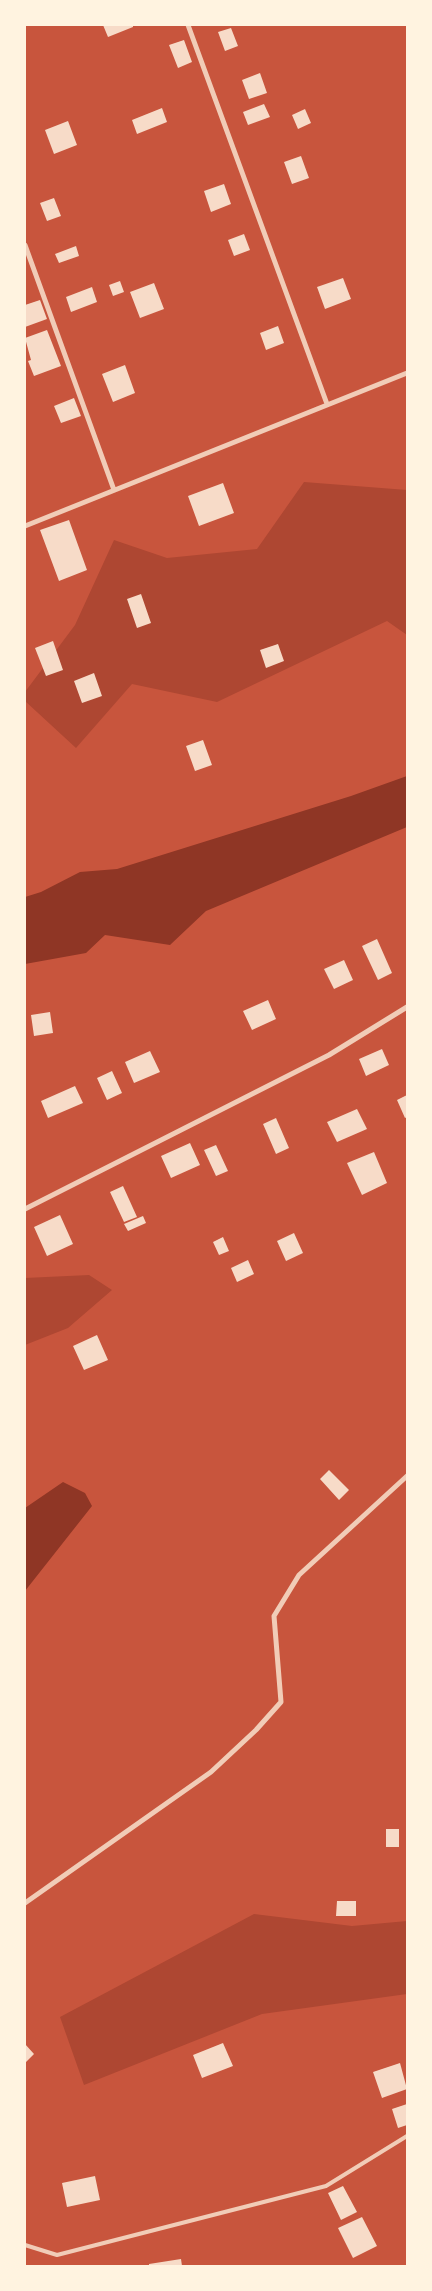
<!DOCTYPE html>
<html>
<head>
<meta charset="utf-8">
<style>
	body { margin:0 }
	#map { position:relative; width:432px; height:2291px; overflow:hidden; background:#c8553d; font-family:Manrope,sans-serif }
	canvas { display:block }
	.frame { position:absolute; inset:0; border:26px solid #fff3e0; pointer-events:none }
</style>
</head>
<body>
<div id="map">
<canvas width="432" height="2291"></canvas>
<div class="frame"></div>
</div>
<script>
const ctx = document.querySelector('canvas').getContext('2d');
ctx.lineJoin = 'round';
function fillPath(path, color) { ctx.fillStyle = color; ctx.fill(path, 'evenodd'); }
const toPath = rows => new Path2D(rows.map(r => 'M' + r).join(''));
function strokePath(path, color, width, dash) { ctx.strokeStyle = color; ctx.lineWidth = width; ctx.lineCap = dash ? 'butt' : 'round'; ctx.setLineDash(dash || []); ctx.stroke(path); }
fillPath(toPath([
	[304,482,407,490,407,635,387,621,217,702,132,684,76,748,25,701,25,692,75,625,114,540,167,558,257,549],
	[89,1275,112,1290,68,1328,25,1345,25,1278],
	[254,1914,352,1926,407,1921,407,1994,262,2014,84,2085,60,2017]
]), '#ae4732');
fillPath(toPath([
	[407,776,407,827,206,911,170,945,105,935,86,953,25,964,25,897,41,892,80,872,117,869,351,796],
	[63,1482,85,1493,92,1506,25,1591,25,1508]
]), '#8f3625');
fillPath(toPath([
	[103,25,133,25,133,27,108,37],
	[231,28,238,46,225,51,218,32],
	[184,40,192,62,178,68,169,45],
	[260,73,267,93,249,99,242,80],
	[264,104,270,117,248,125,243,112],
	[162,108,167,122,137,134,132,120],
	[305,109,311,123,298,129,292,115],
	[68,121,77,145,54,154,45,130],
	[301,156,309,178,292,184,284,162],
	[224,184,231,204,211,212,204,191],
	[54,198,61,216,47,221,40,203],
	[244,234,250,250,234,256,228,240],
	[76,246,79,256,59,263,55,254],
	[343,278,351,299,325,309,317,287],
	[120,281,124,292,113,296,109,285],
	[154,283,164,309,140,318,130,292],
	[92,287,97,302,71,312,66,297],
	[40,300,47,319,25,327,25,305],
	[278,326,284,343,266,350,260,333],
	[47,330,61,366,34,376,28,361,31,360,25,338],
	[125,365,135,393,113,402,102,374],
	[74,398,81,416,61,423,54,406],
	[223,483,234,513,199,526,188,496],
	[69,520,87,570,59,581,40,530],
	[141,594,151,623,137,628,127,599],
	[53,641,63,670,46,676,35,648],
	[278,644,284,661,266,668,260,650],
	[94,673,102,696,82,703,74,681],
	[203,740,212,765,195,771,186,746],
	[377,939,392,973,378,980,362,946],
	[344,960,353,980,334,989,324,969],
	[268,1000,276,1019,252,1030,243,1011],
	[50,1012,53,1033,34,1036,31,1015],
	[382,1049,389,1065,366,1076,359,1059],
	[150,1051,160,1072,134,1083,125,1062],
	[112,1071,122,1093,107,1100,97,1078],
	[75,1086,83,1103,48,1118,41,1101],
	[407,1095,407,1117,405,1118,397,1100],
	[357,1109,367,1129,337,1142,327,1122],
	[276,1118,289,1148,276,1154,263,1124],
	[190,1143,200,1165,171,1178,161,1156],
	[216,1145,228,1171,216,1176,204,1150],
	[374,1152,387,1183,362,1195,347,1163],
	[123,1186,137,1217,124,1222,110,1192],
	[60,1215,73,1244,47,1256,34,1227],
	[143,1216,146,1223,128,1231,124,1224],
	[294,1233,303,1253,286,1261,277,1241],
	[223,1237,229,1251,219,1255,213,1242],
	[248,1260,254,1274,237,1282,231,1268],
	[97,1335,108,1360,84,1370,73,1346],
	[329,1470,349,1490,339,1500,320,1479],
	[386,1829,399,1829,399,1847,386,1847],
	[337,1901,356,1901,356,1916,336,1916],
	[223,2043,233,2066,202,2078,193,2055],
	[25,2044,34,2054,25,2063],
	[400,2063,407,2089,382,2098,373,2072],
	[407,2104,407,2125,398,2128,392,2109],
	[95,2176,100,2200,67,2207,62,2183],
	[343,2186,357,2212,341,2220,328,2193],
	[362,2217,377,2246,353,2258,338,2228],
	[181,2259,182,2266,149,2266,149,2264]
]), '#f7dbc8');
strokePath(toPath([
	[25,2245,57,2255,326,2186,407,2136]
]), '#f1ccb7', 4);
strokePath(toPath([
	[188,25,327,404],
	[25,245,114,490],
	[25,526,407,373],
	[25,1209,329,1055,407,1007],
	[25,1903,211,1772,256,1730,281,1702,274,1616,299,1575,407,1476]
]), '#f1ccb7', 5);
</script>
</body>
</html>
